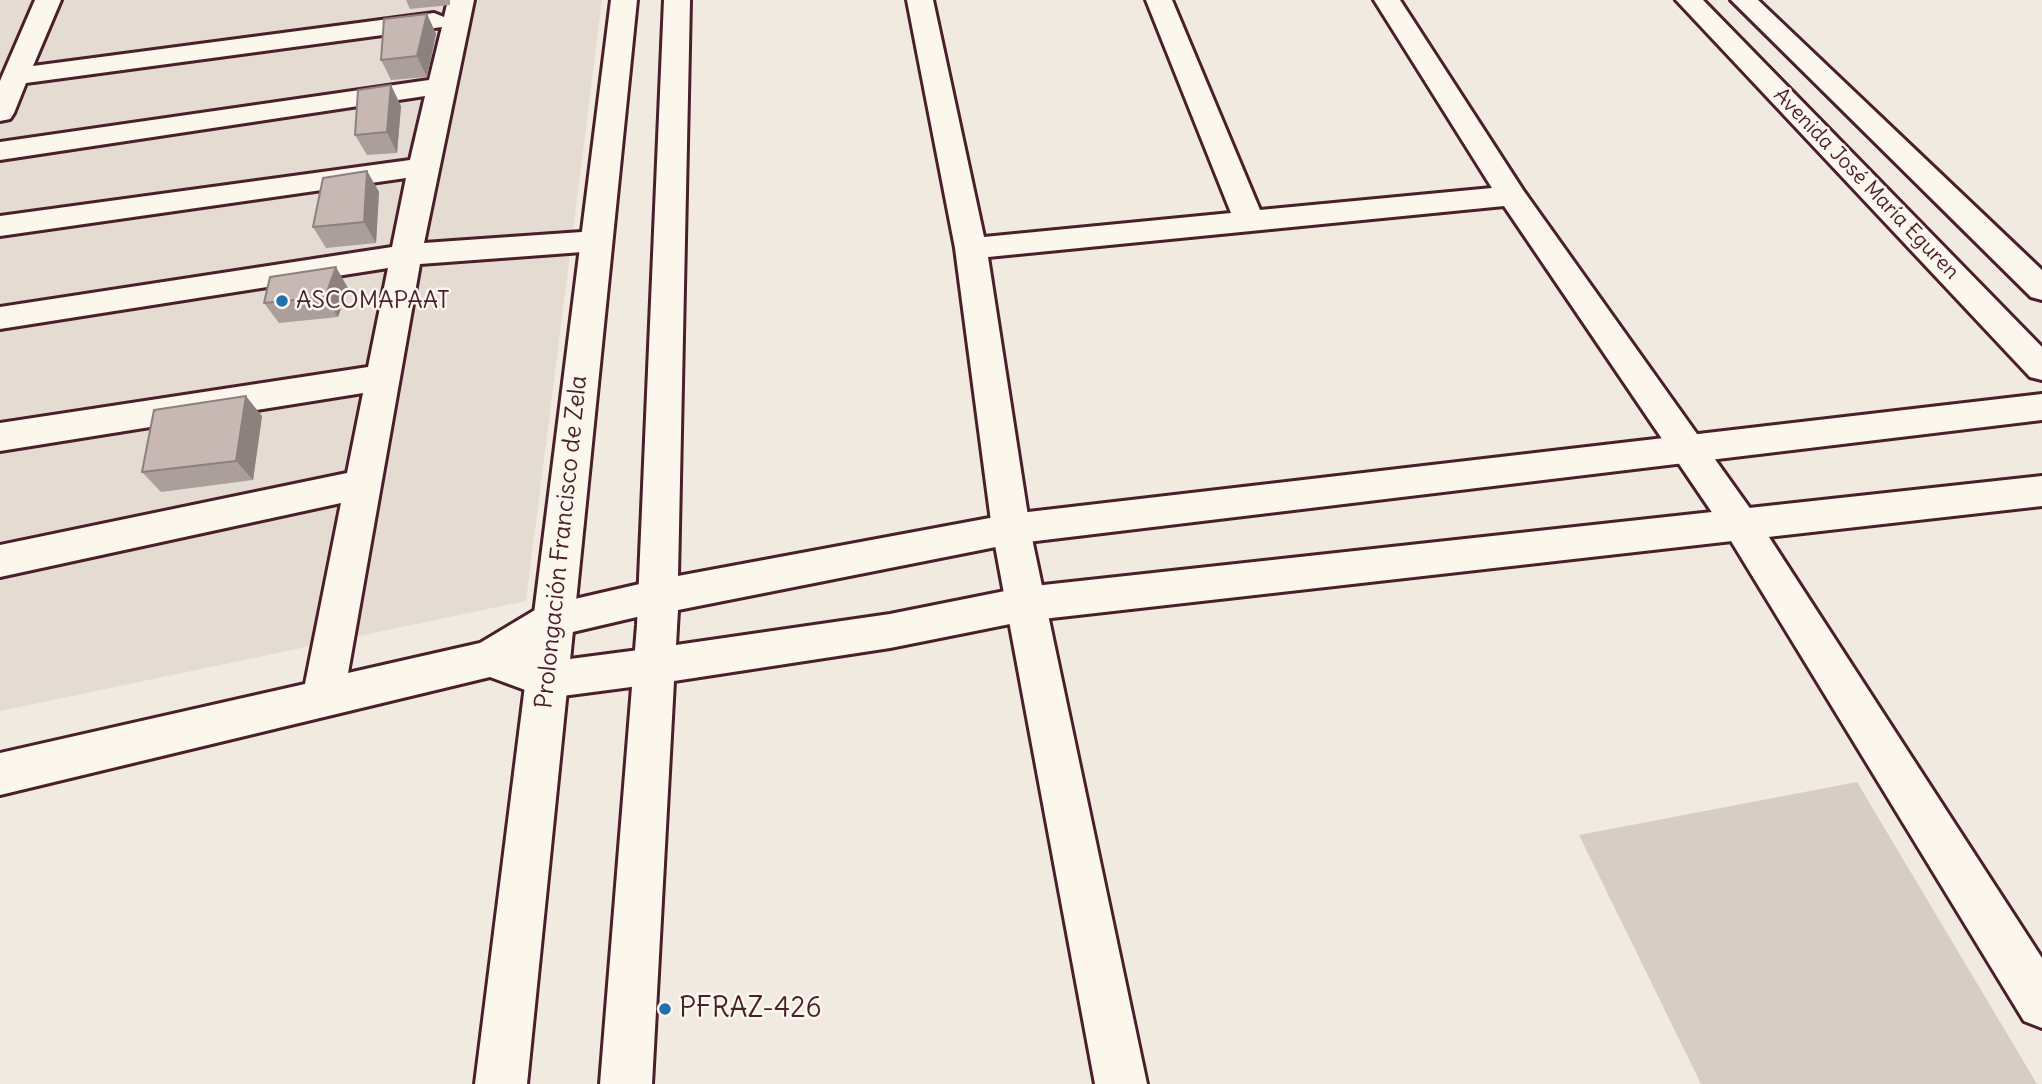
<!DOCTYPE html>
<html>
<head>
<meta charset="utf-8">
<style>
	body { margin:0 }
	canvas { display:block; background:#f0eae0 }
</style>
</head>
<body>
<canvas width="2042" height="1084"></canvas>
<script>
const ctx = document.querySelector('canvas').getContext('2d');
ctx.lineJoin = 'round';
function fillPath(path, color) { ctx.fillStyle = color; ctx.fill(path, 'evenodd'); }
const toPath = rows => new Path2D(rows.map(r => 'M' + r).join(''));
function strokePath(path, color, width, dash) { ctx.strokeStyle = color; ctx.lineWidth = width; ctx.lineCap = dash ? 'butt' : 'round'; ctx.setLineDash(dash || []); ctx.stroke(path); }
function drawText(font, color, halo, rows, align = 'center') {
  ctx.font = font + ' Delius,sans-serif'; ctx.lineWidth = 5; ctx.setLineDash([]); ctx.textBaseline = 'middle'; ctx.strokeStyle = halo; ctx.fillStyle = color; for (const [text, x, y, turn = 0] of rows) {
    ctx.save(); ctx.translate(x, y); ctx.rotate((+turn || 0) * Math.PI / 180); ctx.textAlign = isNaN(turn) ? turn : align; if (halo) ctx.strokeText(text, 0, 0); ctx.fillText(text, 0, 0); ctx.restore();
  }
}
fillPath(toPath([
	[0,0,602,0,526,601,0,711]
]), '#e4dbd2');
fillPath(toPath([
	[1857,782,2037,1084,1701,1084,1579,835]
]), '#d8ccc6');
const street = toPath([
	[35,0,61,0,33,66,434,13,444,17,448,0,474,0,424,243,596,231,607,234,612,241,607,248,596,251,420,264,348,673,480,643,540,607,657,580,671,585,677,597,671,609,564,634,530,655,547,662,654,648,669,653,675,666,669,679,654,684,547,698,490,677,0,795,0,753,305,684,341,503,0,577,0,545,347,473,363,393,0,451,0,423,368,367,388,268,0,329,0,307,392,247,406,178,0,236,0,216,410,160,425,96,0,160,0,142,429,80,442,27,26,83,14,113,10,119,0,121,0,81,35,0],
	[907,0,933,0,984,237,1231,213,1146,0,1172,0,1260,210,1492,188,1374,0,1400,0,1523,190,1754,514,2042,958,2042,1028,2024,1021,1728,536,1504,206,988,257,1030,529,1147,1084,1095,1084,992,529,955,248,907,0]
]);
const secondary = toPath([
	[611,0,637,0,527,1084,475,1084,611,0],
	[664,0,690,0,678,576,1011,514,2042,394,2042,420,1011,544,678,610,676,645,890,614,1025,587,2042,476,2042,506,1025,621,890,648,674,681,652,1084,600,1084,637,625,664,0],
	[1676,0,1703,0,2042,347,2042,380,2030,377,1676,0],
	[1731,0,1758,0,2042,270,2042,300,2031,297,1731,0]
]);
strokePath(street, '#4a1f2b', 6);
strokePath(secondary, '#4a1f2b', 6);
fillPath(street, '#fbf7ec');
fillPath(secondary, '#fbf7ec');
fillPath(toPath([
	[406,0,450,0,450,5,410,9],
	[427,14,436,34,427,77,391,80,381,60],
	[401,106,397,153,367,155,355,135],
	[367,171,379,192,376,243,326,248,313,227],
	[348,288,338,317,279,323,264,303],
	[262,416,253,480,161,492,142,472]
]), '#ac9e9a');
fillPath(toPath([
	[427,14,436,34,427,77,417,56],
	[391,85,401,106,397,153,387,132],
	[367,171,379,192,376,243,364,222],
	[336,267,348,288,338,317,325,297],
	[246,396,262,416,253,480,236,461]
]), '#8c817d');
const building = toPath([
	[427,14,417,56,381,60,384,19,427,14],
	[391,85,387,132,355,135,358,90,391,85],
	[367,171,364,222,313,227,323,178,367,171],
	[336,267,325,297,264,303,270,277,336,267],
	[246,396,236,461,142,472,154,410,246,396]
]);
fillPath(building, '#c8b8b3');
strokePath(building, '#8c817d', 2);
for (const [x, y, r, color] of [
	[282,301,7,"#1f6fb2"],
	[665,1009,7,"#1f6fb2"]
]) { const dot = new Path2D(); dot.arc(x, y, r, 0, 2 * Math.PI); ctx.fillStyle = color; ctx.fill(dot); strokePath(dot, '#fbf7ec', 2.5); }
drawText('21px', '#4a1f2b', '#fbf7ec', [
	["Avenida José María Eguren",1866,184,46]
]);
drawText('24px', '#4a1f2b', '#fbf7ec', [
	["ASCOMAPAAT",296,301]
], 'left');
drawText('24px', '#4a1f2b', '#fbf7ec', [
	["Prolongación Francisco de Zela",562,542,-84]
]);
drawText('28px', '#4a1f2b', '#fbf7ec', [
	["PFRAZ-426",679,1009]
], 'left');
</script>
</body>
</html>
